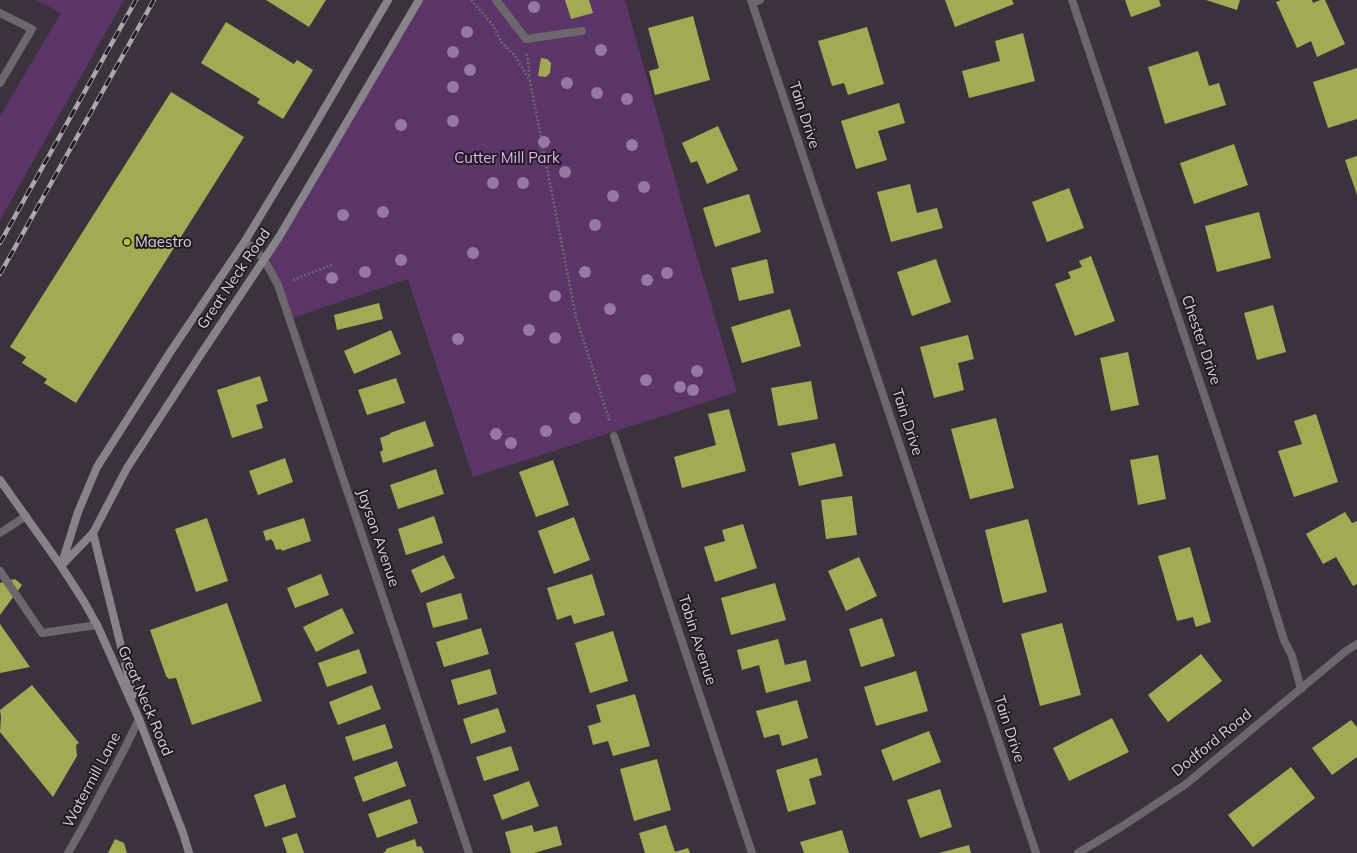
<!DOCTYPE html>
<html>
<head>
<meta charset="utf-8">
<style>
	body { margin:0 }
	canvas { display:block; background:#3b323e }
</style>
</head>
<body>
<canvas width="1357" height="853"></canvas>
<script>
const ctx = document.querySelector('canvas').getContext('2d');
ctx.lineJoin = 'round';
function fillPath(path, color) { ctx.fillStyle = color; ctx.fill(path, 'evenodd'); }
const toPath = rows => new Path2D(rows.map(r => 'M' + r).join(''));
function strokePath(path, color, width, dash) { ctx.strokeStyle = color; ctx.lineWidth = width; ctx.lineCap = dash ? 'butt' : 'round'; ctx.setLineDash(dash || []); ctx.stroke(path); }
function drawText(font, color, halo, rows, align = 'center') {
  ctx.font = font + ' Mulish,sans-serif'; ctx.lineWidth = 4; ctx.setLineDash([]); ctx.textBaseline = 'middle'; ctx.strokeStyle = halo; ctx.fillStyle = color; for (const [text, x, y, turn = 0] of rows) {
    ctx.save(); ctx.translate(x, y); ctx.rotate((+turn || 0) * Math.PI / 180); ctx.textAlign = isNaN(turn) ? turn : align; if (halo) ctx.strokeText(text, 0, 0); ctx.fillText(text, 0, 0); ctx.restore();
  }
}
fillPath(toPath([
	[36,0,124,0,0,220,0,116,61,13],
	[419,0,625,0,693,243,737,392,473,477,408,279,292,318,268,253]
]), '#5b3468');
fillPath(toPath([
	[266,0,326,0,309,27],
	[565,0,589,0,593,13,571,19],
	[945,0,1012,0,1014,4,955,27],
	[1125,0,1159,0,1161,6,1131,17],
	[1206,0,1240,0,1237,10],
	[1281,0,1312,0,1313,3,1320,0,1325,0,1345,44,1317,57,1311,41,1297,48,1276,2],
	[693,16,710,80,655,95,649,71,659,68,648,28],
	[226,22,294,64,297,60,313,70,283,119,257,103,260,99,201,63],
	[867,27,884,84,848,95,844,83,832,86,818,41],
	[1023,33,1035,81,969,98,962,71,1000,61,995,41],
	[1198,51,1209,86,1219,83,1226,105,1165,124,1148,67],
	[541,58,547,59,551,63,550,73,546,77,538,76],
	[1357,68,1357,119,1328,128,1313,82],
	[171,92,244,137,76,403,44,383,47,379,22,363,26,357,10,347],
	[899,103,905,123,878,131,887,160,856,169,841,121],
	[718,126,738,170,707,184,697,161,691,163,682,143],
	[1234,144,1248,185,1194,204,1180,163],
	[1357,156,1357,195,1345,160],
	[910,184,917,213,937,208,943,228,891,242,877,192],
	[1069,188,1084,228,1047,242,1032,202],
	[749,194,761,232,715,247,703,208],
	[1259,212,1271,258,1217,272,1205,226],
	[1091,256,1115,321,1075,336,1055,284,1071,278,1068,272,1082,267,1079,261],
	[767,259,774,293,739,301,731,268],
	[936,259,951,302,912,316,897,272],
	[379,303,383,319,337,330,334,315],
	[1273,305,1286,352,1257,360,1244,313],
	[790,309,801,346,742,363,731,327],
	[391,330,401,354,354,374,344,351],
	[968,335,974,359,958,363,964,390,934,398,920,347],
	[1128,352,1139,405,1111,411,1100,358],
	[260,376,268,401,256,405,263,428,232,438,217,390],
	[396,378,405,403,367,415,358,390],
	[811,381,818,419,778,426,771,388],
	[729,409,746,471,682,488,674,457,716,445,708,414],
	[1316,414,1338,482,1294,497,1278,451,1302,444,1294,421],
	[996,418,1014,488,970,499,951,429],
	[425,421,434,446,383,463,380,452,383,450,380,438,390,434,390,433],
	[835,443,843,476,799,486,791,453],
	[1158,455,1166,499,1138,505,1130,460],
	[285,458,293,482,258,495,249,471],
	[553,460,569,505,536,517,519,472],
	[436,469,444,494,398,509,390,485],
	[852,496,857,535,826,539,821,500],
	[1345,512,1352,523,1357,521,1357,584,1353,586,1336,557,1323,564,1306,534],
	[434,516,443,543,406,555,398,529],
	[574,517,590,560,554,574,538,531],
	[207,518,228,581,196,592,175,529],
	[304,518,311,541,282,551,281,549,276,550,273,541,272,541,271,539,266,541,263,531],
	[1028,519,1047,592,1003,603,985,530],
	[743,524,757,568,715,582,704,547,725,541,722,530],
	[1190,547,1211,622,1196,627,1193,617,1177,621,1158,556],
	[444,555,455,578,421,593,411,570],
	[859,557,877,596,846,611,828,571],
	[321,574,329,595,295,608,287,588],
	[592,574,605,615,574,624,571,615,557,620,547,588],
	[15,579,22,585,0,615,0,583],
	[775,583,786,620,731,635,721,598],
	[461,593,468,619,433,628,426,603],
	[227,603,262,701,192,725,176,678,169,679,166,676,150,630],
	[342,608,354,633,316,652,303,627],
	[882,618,895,656,861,667,849,629],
	[1062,623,1081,695,1040,706,1021,634],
	[0,624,30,667,0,673],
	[481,628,489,654,444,667,436,642],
	[613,631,628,681,590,693,575,643],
	[778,639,785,665,806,660,811,681,766,693,759,665,742,670,737,650],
	[359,649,367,673,327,687,318,663],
	[1201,654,1222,681,1168,722,1148,695],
	[490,669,497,694,458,705,451,680],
	[916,671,928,711,876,726,864,687],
	[32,685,79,743,76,745,77,756,53,797,0,732,1,717,0,710],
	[372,685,381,709,338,725,329,702],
	[635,694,650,746,613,756,608,741,593,745,588,726,601,722,596,705],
	[797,700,808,738,782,746,779,734,764,738,756,711],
	[498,708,506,732,471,744,463,719],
	[1112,718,1129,752,1069,781,1053,748],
	[1351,720,1357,727,1357,757,1332,775,1312,748],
	[385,724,393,748,353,761,345,737],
	[929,731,941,762,893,781,881,750],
	[511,746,519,770,484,781,476,757],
	[817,758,822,775,809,779,816,804,788,812,776,770],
	[657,759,671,810,634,821,620,769],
	[397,761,406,786,363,802,354,777],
	[1291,767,1315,798,1253,847,1228,815],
	[529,781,539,806,502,820,493,795],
	[285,784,296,817,265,827,254,795],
	[940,789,952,827,920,838,907,800],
	[410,799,418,823,377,838,368,814],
	[532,825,534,832,557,826,562,845,534,853,511,853,505,832],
	[666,825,675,852,688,848,690,853,645,853,639,833],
	[842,830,849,853,804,853,800,842],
	[297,833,304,853,287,853,282,838],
	[115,839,124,843,127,853,108,853],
	[415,839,417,847,421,846,424,853,383,853,386,851,386,849],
	[969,845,971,853,939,853]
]), '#a1ab53');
strokePath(toPath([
	[471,0,492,24,502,43,515,56,530,81,576,317,610,422],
	[527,54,530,78],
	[293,280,332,265]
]), '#6e6771', 2.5, [2, 2]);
strokePath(toPath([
	[496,0,526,39,582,31],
	[0,13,32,29,0,83],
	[0,533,26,516],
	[0,571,42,633,97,625]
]), '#6b676d', 8);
strokePath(toPath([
	[751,0,1036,853],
	[1072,0,1258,556,1284,640,1292,656,1301,689],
	[752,3,760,0],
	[245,241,264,259,278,285,469,853],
	[614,436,752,853],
	[68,853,84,825,126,746,139,719],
	[1078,853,1121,827,1186,784,1346,651,1357,644]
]), '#6b676d', 8);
strokePath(toPath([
	[0,480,61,566,83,600,98,627,139,719,183,833,189,853],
	[93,533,133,695],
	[62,563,78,512,97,467,171,351,245,241,299,152,388,0],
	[61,566,93,533,127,468,201,354,279,237,419,0]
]), '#88828b', 8);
const rail = toPath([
	[0,243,136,0],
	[0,274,154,0]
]);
strokePath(rail, '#aca6ae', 4.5);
strokePath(rail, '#201c21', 3, [9]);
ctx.fillStyle = '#9877a4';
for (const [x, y] of [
	[534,7],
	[467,32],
	[601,50],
	[453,52],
	[470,70],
	[567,83],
	[453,87],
	[597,93],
	[627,99],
	[453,121],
	[401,125],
	[544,142],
	[632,145],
	[565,172],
	[493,183],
	[523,183],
	[644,187],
	[613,196],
	[383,212],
	[343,215],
	[595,225],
	[473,253],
	[401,260],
	[365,272],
	[585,272],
	[667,273],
	[332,278],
	[647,280],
	[555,296],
	[610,309],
	[529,330],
	[555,338],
	[458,339],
	[697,371],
	[646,380],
	[680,387],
	[693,390],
	[575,418],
	[546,431],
	[496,434],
	[511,443]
]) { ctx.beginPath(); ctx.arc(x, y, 6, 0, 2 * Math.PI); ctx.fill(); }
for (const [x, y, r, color] of [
	[127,242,4,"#b5c24a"]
]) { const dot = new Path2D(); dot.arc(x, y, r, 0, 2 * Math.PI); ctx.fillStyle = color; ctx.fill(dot); strokePath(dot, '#201c21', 1.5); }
drawText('15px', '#d5d0d7', '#201c21', [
	["Tain Drive",804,115,72],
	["Great Neck Road",234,279,-56],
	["Chester Drive",1201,340,71],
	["Tain Drive",907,422,72],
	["Jayson Avenue",378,538,71],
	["Tobin Avenue",697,640,72],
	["Great Neck Road",145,701,67],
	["Tain Drive",1009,729,72],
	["Dodford Road",1212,743,-39],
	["Watermill Lane",92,780,-62]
]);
drawText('15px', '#e5aff8', '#201c21', [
	["Cutter Mill Park",507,158]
]);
drawText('15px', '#d5d0d7', '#201c21', [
	["Maestro",135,242]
], 'left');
</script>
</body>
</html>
